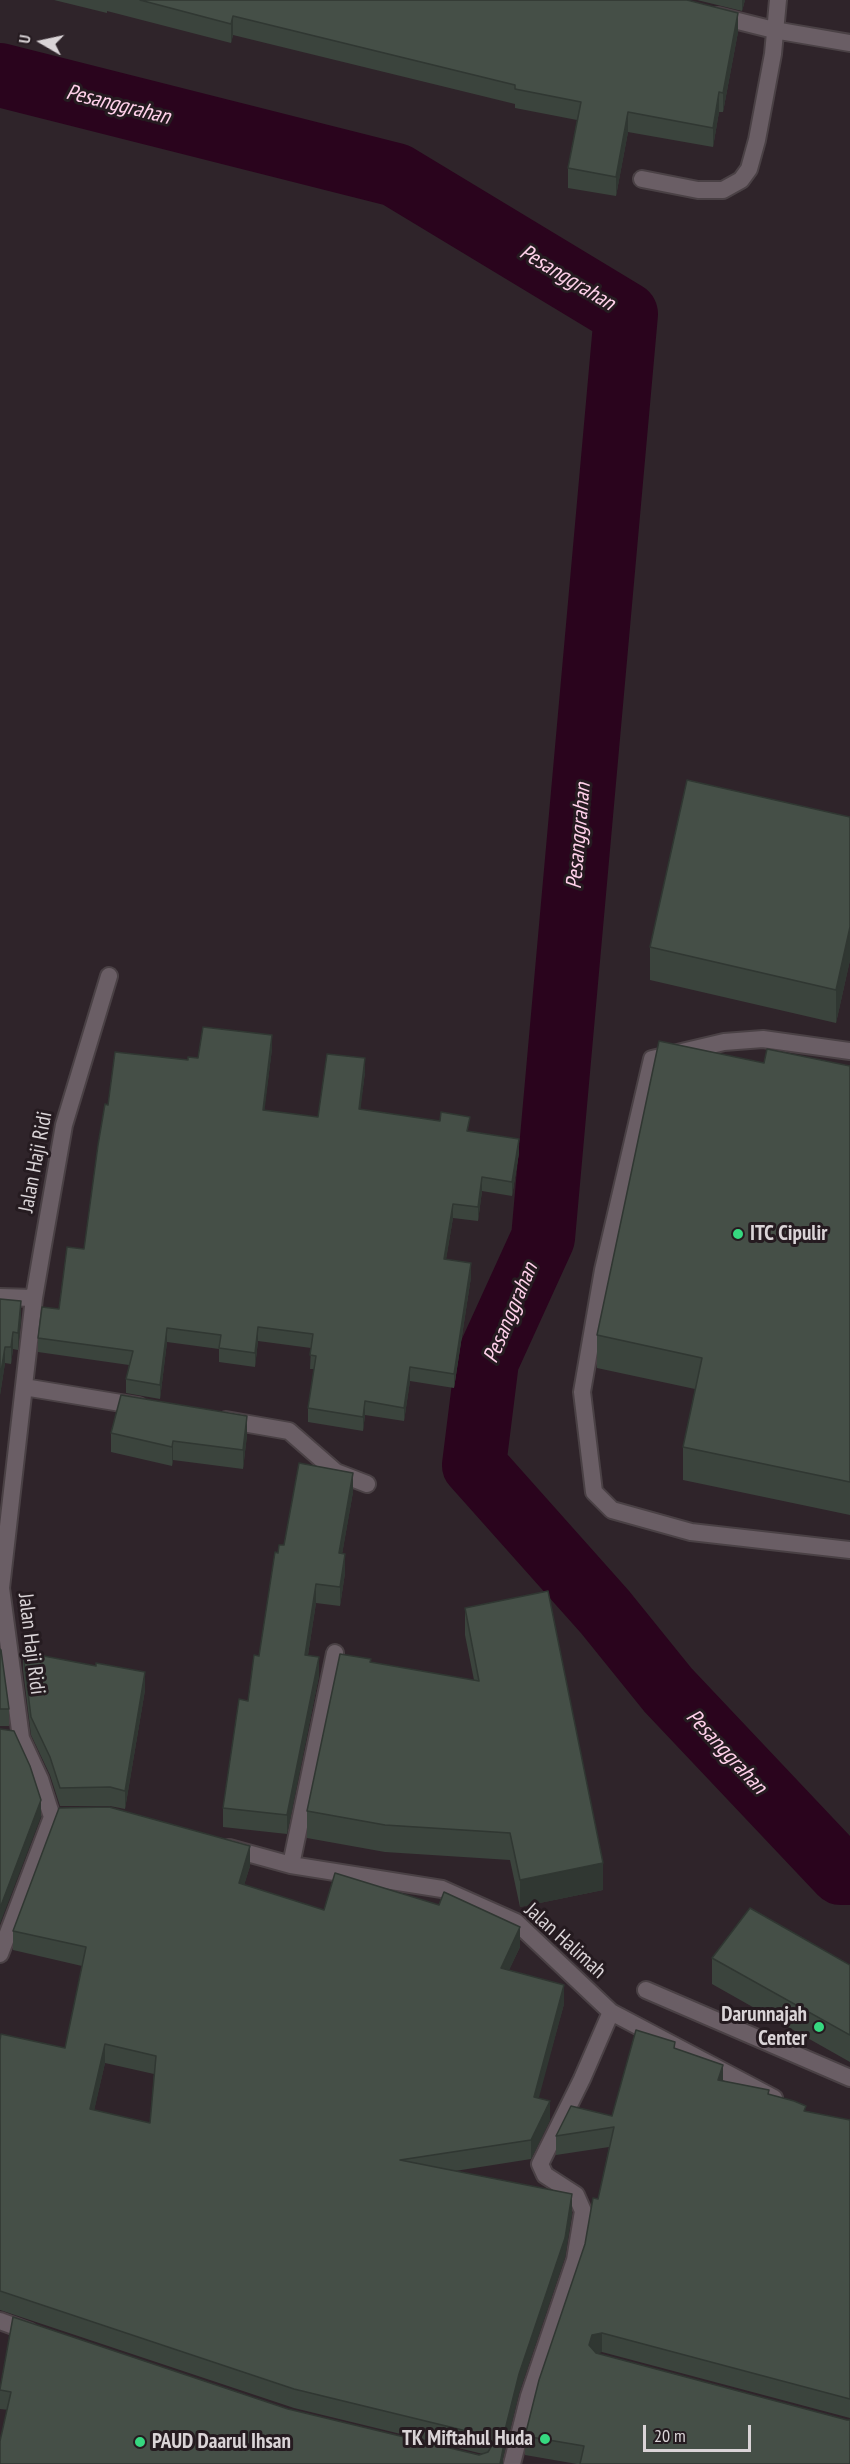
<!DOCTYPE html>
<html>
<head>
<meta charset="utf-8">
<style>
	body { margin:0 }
	#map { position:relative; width:850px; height:2464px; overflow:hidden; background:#2f242a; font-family:"PT Sans Narrow",sans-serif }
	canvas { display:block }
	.north { position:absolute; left:12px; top:12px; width:60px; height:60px; -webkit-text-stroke:4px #251b20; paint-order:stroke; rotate:279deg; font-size:16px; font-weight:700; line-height:24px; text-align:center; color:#dad4d7 }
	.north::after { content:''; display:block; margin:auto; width:21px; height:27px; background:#dad4d7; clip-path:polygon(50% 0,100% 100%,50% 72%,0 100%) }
	.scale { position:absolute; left:643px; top:2425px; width:108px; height:27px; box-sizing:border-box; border:3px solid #dad4d7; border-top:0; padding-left:8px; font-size:18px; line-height:21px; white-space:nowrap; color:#dad4d7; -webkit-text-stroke:4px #251b20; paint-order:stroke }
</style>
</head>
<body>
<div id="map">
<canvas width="850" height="2464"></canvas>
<div class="north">U</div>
<div class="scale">20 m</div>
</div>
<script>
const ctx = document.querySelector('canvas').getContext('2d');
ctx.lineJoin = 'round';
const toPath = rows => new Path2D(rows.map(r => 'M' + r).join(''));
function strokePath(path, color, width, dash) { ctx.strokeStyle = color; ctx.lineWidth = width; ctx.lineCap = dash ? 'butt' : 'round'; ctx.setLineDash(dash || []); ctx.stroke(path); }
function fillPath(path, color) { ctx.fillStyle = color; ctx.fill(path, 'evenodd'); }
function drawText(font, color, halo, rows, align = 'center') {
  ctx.font = font + ' "PT Sans Narrow",sans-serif'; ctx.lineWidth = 6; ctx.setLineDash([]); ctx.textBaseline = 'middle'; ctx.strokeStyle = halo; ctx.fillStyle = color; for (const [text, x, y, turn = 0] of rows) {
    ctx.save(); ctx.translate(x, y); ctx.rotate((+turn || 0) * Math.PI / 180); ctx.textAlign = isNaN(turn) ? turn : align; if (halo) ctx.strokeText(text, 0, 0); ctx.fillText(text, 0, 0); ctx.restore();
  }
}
strokePath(toPath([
	[0,75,396,175,626,314,543,1238,487,1361,474,1465,605,1612,668,1690,841,1873,850,1873]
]), '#2a041d', 64);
const service = toPath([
	[850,1051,763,1039,724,1042,652,1059,603,1270,582,1392,594,1492,612,1510,691,1532,850,1550],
	[646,1990,850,2078]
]);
const minor = toPath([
	[718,16,774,30,850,43],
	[642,179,698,190,723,190,741,180,749,169,757,140,773,54,778,0],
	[0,1297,34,1298],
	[24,1387,139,1406],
	[226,1420,289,1431,336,1472,367,1484],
	[229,1848,291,1865,442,1889,516,1922,611,2012,774,2098],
	[291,1865,335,1653],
	[0,1954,52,1817,40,1779,21,1738,1,1588,34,1298,42,1251,64,1125,109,976],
	[0,2321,30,2332],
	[512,2464,529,2396,575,2260,583,2211,576,2195,545,2175,540,2164,582,2079,611,2012]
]);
strokePath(service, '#4a4145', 20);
strokePath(minor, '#4a4145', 20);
strokePath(service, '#6a5e65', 16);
strokePath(minor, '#6a5e65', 16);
fillPath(toPath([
	[54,0,687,0,738,32,723,112,719,112,713,147,628,132,616,196,568,188,568,168,577,120,515,108,515,104,233,35,231,43,107,11,107,13],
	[697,0,745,0,742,11],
	[850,817,850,960,836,1023,650,980,650,947],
	[272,1049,264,1110,318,1117,365,1072,360,1109,469,1132,519,1153,512,1196,482,1191,478,1221,453,1218,446,1259,471,1277,454,1388,410,1381,404,1421,365,1415,363,1431,308,1422,308,1408,314,1369,310,1369,311,1348,258,1341,255,1367,219,1362,219,1349,167,1342,160,1399,126,1393,126,1379,129,1365,38,1352,38,1338,59,1309,84,1249,108,1105,188,1060,198,1058],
	[850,1066,850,1515,683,1480,683,1447,695,1389,597,1368,597,1335],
	[0,1299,21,1318,18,1350,13,1349,11,1364,5,1363,0,1395],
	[111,1433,247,1435,243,1469,173,1460,172,1466,111,1452],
	[353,1492,342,1554,345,1573,340,1606,316,1603,308,1655,319,1676,287,1834,223,1827,223,1808,259,1656,278,1553,284,1545],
	[465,1608,603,1890,520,1907,510,1860,385,1852,307,1838,307,1811,371,1662,474,1680,465,1635],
	[0,1649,9,1709,9,1726,0,1726],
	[23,1652,145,1690,125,1809,110,1806,60,1806,50,1775,31,1735,23,1670],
	[250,1866,244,1885,324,1910,520,1947,509,1970,564,2004,538,2098,550,2120,531,2159,455,2171,572,2213,565,2257,519,2393,503,2458,503,2464,0,2409,0,2389,288,2409,479,2455,483,2454,294,2408,0,2310,0,2040,65,2048,82,1966,13,1950,13,1931],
	[105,2063,154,2074,150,2123,94,2110],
	[712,1958,850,1965,850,2062,712,1984],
	[675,2049,723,2081,769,2095,806,2111,850,2120,850,2418,602,2352,597,2353,850,2464,577,2464,525,2455,525,2436,585,2244,598,2199,609,2147,556,2155,556,2136,612,2116]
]), '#3b443d');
fillPath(toPath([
	[742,0,745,0,742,11],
	[738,13,738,32,723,112,723,93],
	[233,16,233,35,231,43,231,24],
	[719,92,719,112,713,147,713,128],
	[628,112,628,132,616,196,616,177],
	[850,927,850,960,836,1023,836,990],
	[272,1035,272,1049,263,1123,263,1110],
	[365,1058,365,1072,359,1122,359,1109],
	[519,1139,519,1153,512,1196,512,1182],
	[482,1177,482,1191,478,1221,478,1207],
	[453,1204,453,1218,444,1272,444,1259],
	[471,1263,471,1277,454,1388,454,1374],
	[21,1301,21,1318,18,1350,18,1333],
	[258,1327,258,1341,255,1367,255,1353],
	[167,1328,167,1342,160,1399,160,1385],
	[13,1332,13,1349,11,1364,11,1347],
	[5,1347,5,1363,0,1395,0,1378],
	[410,1367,410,1381,404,1421,404,1408],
	[365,1401,365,1415,363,1431,363,1417],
	[247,1416,247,1435,243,1469,243,1450],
	[173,1441,173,1460,172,1466,172,1447],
	[353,1473,353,1492,339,1572,339,1553],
	[345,1554,345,1573,340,1606,340,1587],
	[316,1584,316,1603,305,1674,305,1655],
	[319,1657,319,1676,287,1834,287,1815],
	[145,1672,145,1690,125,1809,125,1791],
	[41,1800,41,1817,0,1924,0,1908],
	[250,1846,250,1866,239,1902,239,1883],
	[603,1863,603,1890,520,1907,520,1880],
	[520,1927,520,1947,501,1987,501,1968],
	[564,1985,564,2004,534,2116,534,2097],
	[105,2044,105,2063,90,2129,90,2109],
	[723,2065,723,2084,718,2080],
	[550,2101,550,2120,531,2159,531,2140],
	[572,2194,572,2213,565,2257,519,2393,503,2458,503,2464,500,2464,502,2442,519,2374],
	[602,2333,602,2352,592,2354,589,2345,592,2335]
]), '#303732');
const building = toPath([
	[140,0,687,0,738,13,723,93,719,92,713,128,628,112,616,177,568,168,581,102,515,89,515,85,233,16,231,24,140,0],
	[687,780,850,817,850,927,836,990,650,947,687,780],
	[203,1027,272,1035,263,1110,318,1117,327,1054,365,1058,359,1109,440,1121,441,1112,470,1117,467,1131,519,1139,512,1182,482,1177,478,1207,453,1204,444,1259,471,1263,454,1374,410,1367,404,1408,365,1401,363,1417,308,1408,316,1356,310,1355,313,1334,258,1327,255,1353,219,1348,221,1335,167,1328,160,1385,126,1379,133,1351,38,1338,42,1307,59,1309,67,1247,84,1249,98,1145,105,1104,108,1105,115,1052,188,1060,188,1057,198,1058,203,1027],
	[659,1041,764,1063,767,1049,850,1066,850,1482,683,1447,702,1358,597,1335,659,1041],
	[0,1299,21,1301,18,1333,13,1332,11,1347,5,1347,0,1378,0,1299],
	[121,1395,247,1416,243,1450,173,1441,172,1447,111,1433,121,1395],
	[299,1463,353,1473,339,1553,345,1554,340,1587,316,1584,305,1655,319,1657,287,1815,223,1808,239,1699,248,1701,254,1655,259,1656,275,1552,278,1553,279,1545,284,1545,299,1463],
	[548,1591,603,1863,520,1880,510,1833,385,1825,307,1811,340,1654,371,1659,370,1662,479,1681,465,1608,548,1591],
	[0,1649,1,1650,9,1709,0,1709,0,1649],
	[23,1652,96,1666,96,1663,145,1672,125,1791,110,1787,60,1788,50,1757,31,1717,23,1652],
	[0,1729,14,1731,30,1766,41,1800,0,1908,0,1729],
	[109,1807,250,1846,239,1883,324,1910,335,1873,439,1905,444,1892,520,1927,501,1968,564,1985,534,2097,550,2101,531,2140,400,2160,572,2194,565,2238,519,2374,502,2442,503,2449,500,2464,0,2464,0,2441,11,2392,0,2390,0,2389,13,2317,288,2409,479,2455,488,2452,491,2447,489,2438,483,2435,294,2389,0,2291,0,2040,1,2034,65,2048,86,1947,13,1931,59,1808,109,1807],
	[105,2044,156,2056,150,2123,90,2109,105,2044],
	[750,1908,850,1965,850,2035,712,1958,750,1908],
	[636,2030,675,2042,674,2048,723,2065,718,2080,769,2090,768,2094,794,2101,806,2106,804,2111,850,2120,850,2399,602,2333,592,2335,589,2345,596,2353,847,2420,850,2420,850,2464,580,2464,584,2446,525,2436,539,2380,585,2244,593,2198,598,2199,614,2127,556,2136,571,2106,612,2116,636,2030]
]);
fillPath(building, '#454f47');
strokePath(building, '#303732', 1.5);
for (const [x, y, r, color] of [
	[738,1234,6,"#36d880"],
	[819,2027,6,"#36d880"],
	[545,2439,6,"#36d880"],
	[140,2442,6,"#36d880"]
]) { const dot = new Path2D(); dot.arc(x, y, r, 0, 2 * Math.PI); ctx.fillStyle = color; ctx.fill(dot); strokePath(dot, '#251b20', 2); }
drawText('21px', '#dad4d7', '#251b20', [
	["Jalan Haji Ridi",36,1162,-79],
	["Jalan Haji Ridi",31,1644,83],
	["Jalan Halimah",565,1941,42]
]);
drawText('bold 21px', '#dad4d7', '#251b20', [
	["ITC Cipulir",750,1234],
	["Darunnajah",807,2015,"right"],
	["Center",807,2039,"right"],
	["TK Miftahul Huda",533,2439,"right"],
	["PAUD Daarul Ihsan",152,2442]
], 'left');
drawText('italic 22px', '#ffd1ea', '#251b20', [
	["Pesanggrahan",118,105,14],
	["Pesanggrahan",567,278,31],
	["Pesanggrahan",579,836,-85],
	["Pesanggrahan",511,1313,-67],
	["Pesanggrahan",726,1752,47]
]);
</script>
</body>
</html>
